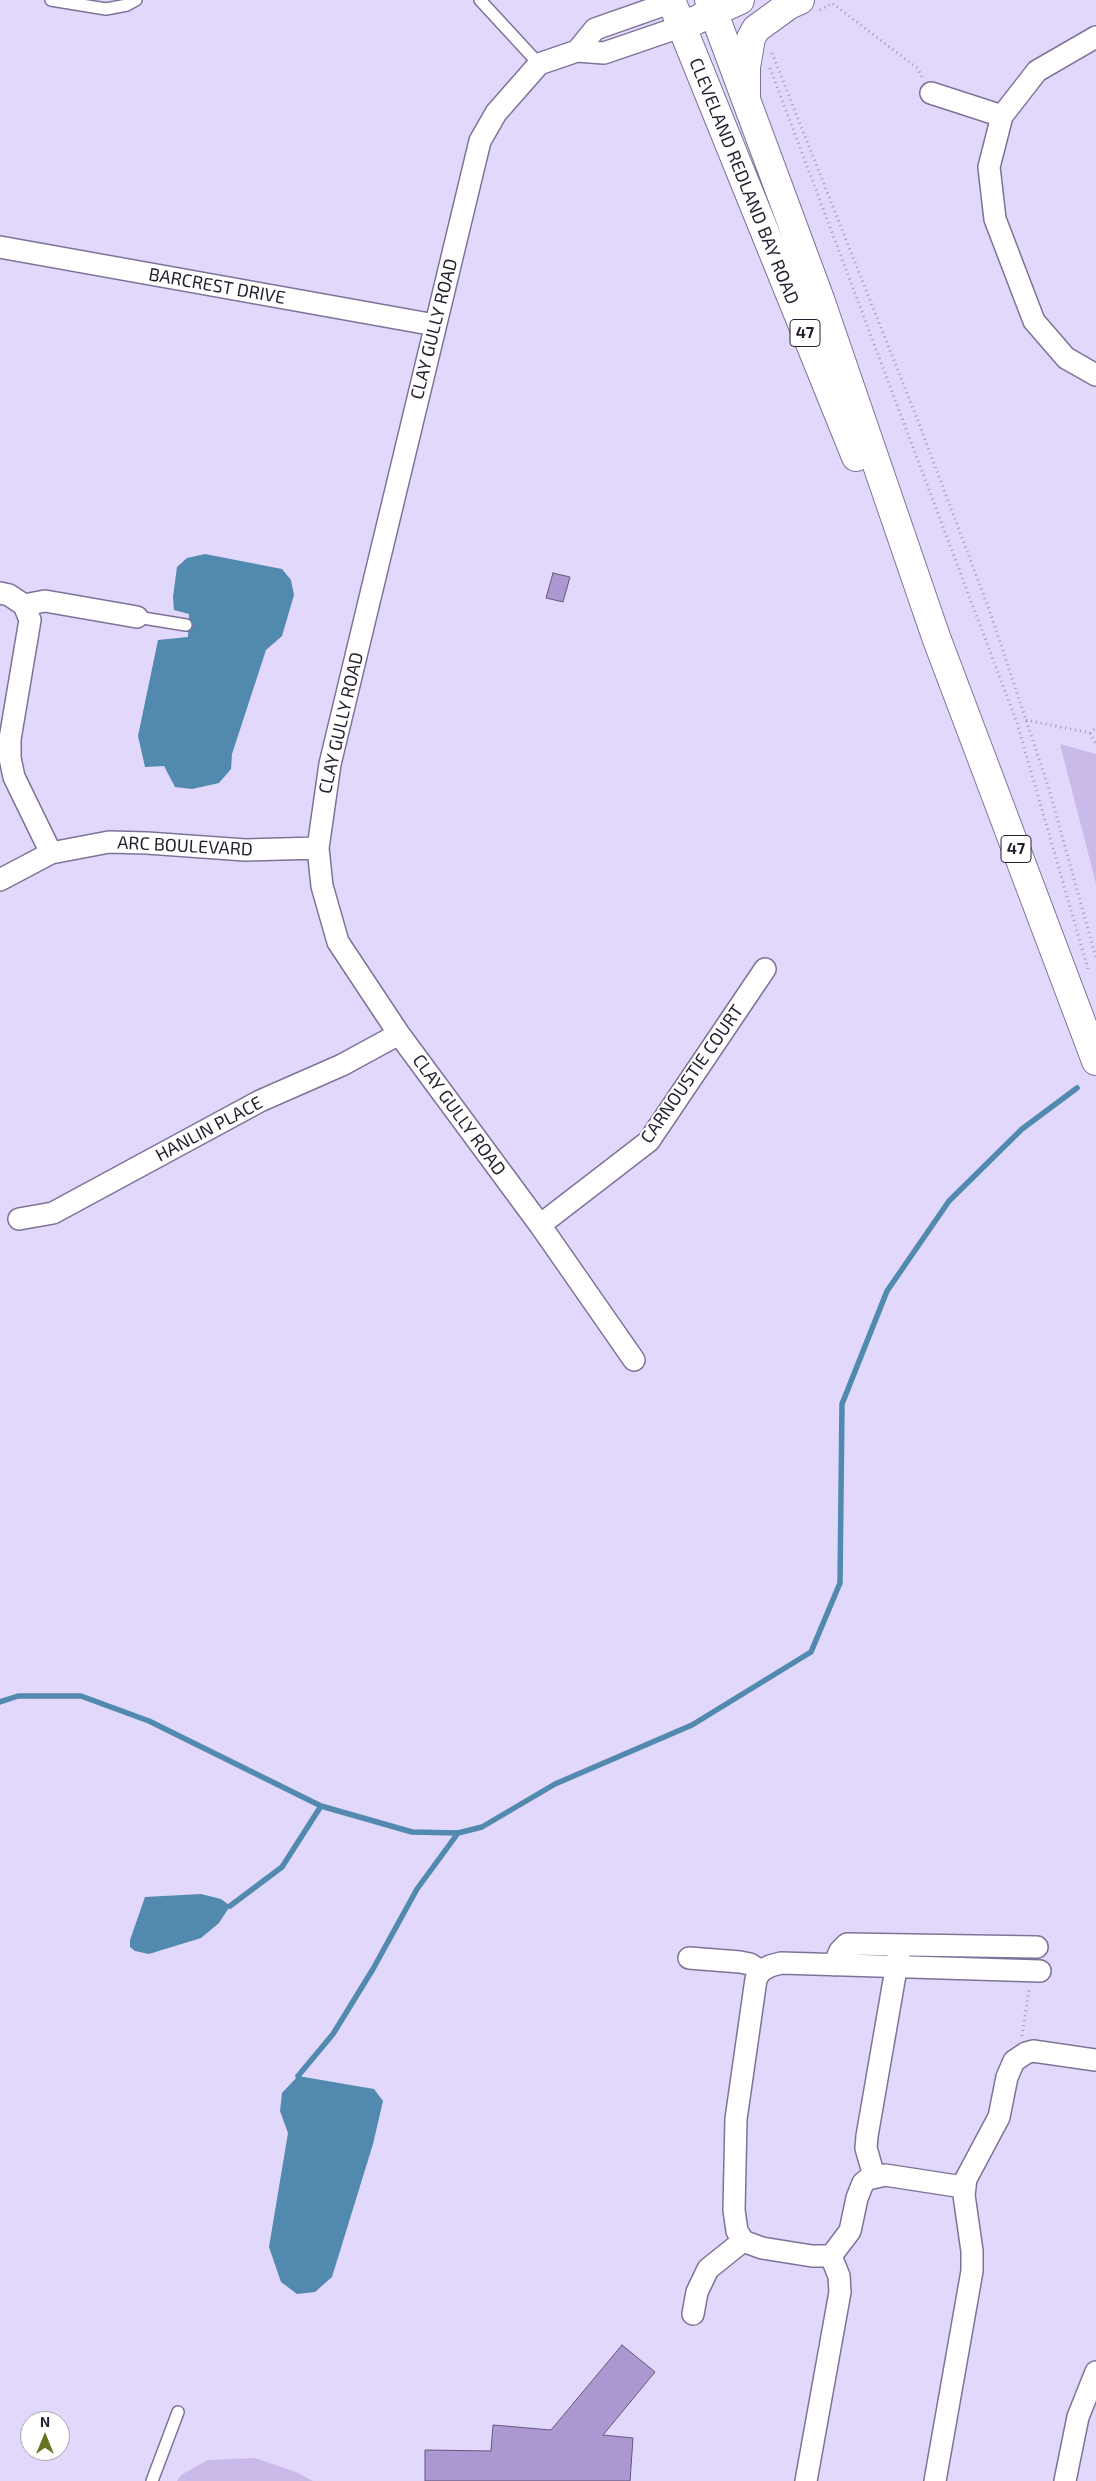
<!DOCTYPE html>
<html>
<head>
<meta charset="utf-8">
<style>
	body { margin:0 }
	#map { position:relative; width:1096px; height:2481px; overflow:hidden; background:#e2d8fb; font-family:"Exo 2",sans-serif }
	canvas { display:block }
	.north { position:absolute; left:20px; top:2411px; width:50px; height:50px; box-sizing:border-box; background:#fff; border:1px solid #a7a5ab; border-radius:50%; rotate:0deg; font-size:14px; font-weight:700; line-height:20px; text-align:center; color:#241e2e }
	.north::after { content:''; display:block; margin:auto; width:18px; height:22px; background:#657522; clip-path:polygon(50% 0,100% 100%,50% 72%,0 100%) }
</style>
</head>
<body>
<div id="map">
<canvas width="1096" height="2481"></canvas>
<div class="north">N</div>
</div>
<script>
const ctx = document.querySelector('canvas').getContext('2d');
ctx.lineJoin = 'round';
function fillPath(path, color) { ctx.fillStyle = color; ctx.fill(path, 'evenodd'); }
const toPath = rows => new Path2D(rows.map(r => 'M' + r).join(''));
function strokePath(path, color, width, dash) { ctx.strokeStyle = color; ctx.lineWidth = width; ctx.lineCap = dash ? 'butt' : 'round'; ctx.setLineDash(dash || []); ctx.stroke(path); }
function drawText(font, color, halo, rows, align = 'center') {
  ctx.font = font + ' "Exo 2",sans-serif'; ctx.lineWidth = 4; ctx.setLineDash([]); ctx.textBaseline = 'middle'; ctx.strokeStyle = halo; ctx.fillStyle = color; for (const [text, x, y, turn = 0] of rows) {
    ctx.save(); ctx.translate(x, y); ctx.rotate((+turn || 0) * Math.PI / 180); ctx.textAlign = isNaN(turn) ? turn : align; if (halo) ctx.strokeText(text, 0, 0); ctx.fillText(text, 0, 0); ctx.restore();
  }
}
fillPath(toPath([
	[1060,744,1096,754,1096,884],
	[255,2458,296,2472,313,2481,177,2481,181,2475,208,2460]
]), '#c9bae9');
fillPath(toPath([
	[205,554,282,569,291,580,294,595,282,636,266,650,232,754,231,769,219,783,192,789,175,787,164,766,145,767,138,736,158,640,188,637,189,614,174,610,173,597,177,567,187,558],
	[201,1894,221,1899,230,1906,219,1923,201,1938,149,1954,135,1951,130,1947,130,1940,145,1897],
	[298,2076,374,2089,383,2101,373,2144,332,2277,315,2292,297,2294,281,2282,269,2247,288,2133,280,2111,282,2093]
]), '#5189af');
strokePath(toPath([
	[0,1702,18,1696,81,1696,149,1721,321,1806,412,1832,458,1833,482,1827,555,1784,692,1725,811,1652,840,1583,842,1404,887,1291,949,1201,1022,1129,1077,1088],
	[230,1906,282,1867,321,1806],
	[298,2076,333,2034,373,1969,417,1889,458,1833]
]), '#5189af', 5.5);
const building = toPath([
	[553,573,570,577,563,602,546,598,553,573],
	[622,2345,655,2372,603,2435,633,2438,630,2481,425,2481,425,2450,491,2451,493,2425,551,2430,622,2345]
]);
fillPath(building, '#ab98d1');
strokePath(building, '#63577c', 1);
const service = toPath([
	[51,0,106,9,127,5,136,0],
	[480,0,539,64],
	[137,617,186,625],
	[152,2481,178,2412]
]);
const minor = toPath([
	[1096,37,1037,71,1002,116,989,167,995,219,1034,321,1066,358,1096,375],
	[577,51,595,29,672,2],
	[931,93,1002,116],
	[0,247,435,325],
	[0,593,9,595,24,605,30,620,10,739,10,758,14,777,51,853],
	[24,605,45,601,137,617],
	[0,880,51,853,109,842,147,843,245,850,318,848],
	[19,1219,53,1213,260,1101,342,1065,399,1034],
	[540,1225,649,1141,765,969],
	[634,1360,540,1225,399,1034,338,942,322,886,318,848,330,764,480,141,496,113,539,64,577,51,604,53,683,26],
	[689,1958,740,1962,750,1964,761,1971],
	[834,1965,840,1951,847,1944,1037,1947],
	[874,2176,866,2148,867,2136,900,1946],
	[963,2187,885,2175,868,2179,863,2183,857,2198,850,2231,831,2256,812,2256,762,2248,743,2241,737,2231,734,2210,736,2119,756,1979,761,1971,770,1966,781,1963,1040,1971],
	[693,2314,697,2292,708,2269,743,2241],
	[806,2481,840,2292,839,2276,831,2256],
	[935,2481,972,2271,972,2251,964,2195,966,2179,999,2117,1007,2077,1014,2061,1026,2053,1033,2051,1096,2060],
	[1065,2481,1078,2417,1096,2372]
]);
const tertiary = toPath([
	[683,26,740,0],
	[746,95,746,67,751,38,756,29,789,5,800,0]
]);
const trunk = toPath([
	[671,0,856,457],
	[709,0,820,299,936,637,1096,1061]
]);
strokePath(service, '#7e7299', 14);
strokePath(minor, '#7e7299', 24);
strokePath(tertiary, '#7e7299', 30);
strokePath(trunk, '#7e7299', 30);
strokePath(toPath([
	[820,10,832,3,917,68,922,77],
	[772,53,918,421,990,612,1049,789,1096,958],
	[770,68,1017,723,1088,969],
	[1026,720,1090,733,1096,727],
	[1090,733,1096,744],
	[1022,2036,1029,1990]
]), '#a29ab6', 3, [1, 4]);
strokePath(service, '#fff', 11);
strokePath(minor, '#fff', 21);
strokePath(tertiary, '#fff', 28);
strokePath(trunk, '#fff', 28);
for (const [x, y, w] of [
	[805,333,30],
	[1016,849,30]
]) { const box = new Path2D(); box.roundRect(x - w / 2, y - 13.5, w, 27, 4); ctx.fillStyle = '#fff'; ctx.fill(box); strokePath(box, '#241e2e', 1); }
drawText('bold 16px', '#241e2e', null, [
	["47",805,333],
	["47",1016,849]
]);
drawText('18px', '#241e2e', '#fff', [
	["CLEVELAND REDLAND BAY ROAD",744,181,68],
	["BARCREST DRIVE",217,286,10],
	["CLAY GULLY ROAD",434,329,-76],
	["CLAY GULLY ROAD",341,723,-77],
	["ARC BOULEVARD",185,846,3],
	["CARNOUSTIE COURT",692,1074,-55],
	["CLAY GULLY ROAD",459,1115,54],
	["HANLIN PLACE",209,1129,-28]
]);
</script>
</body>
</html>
